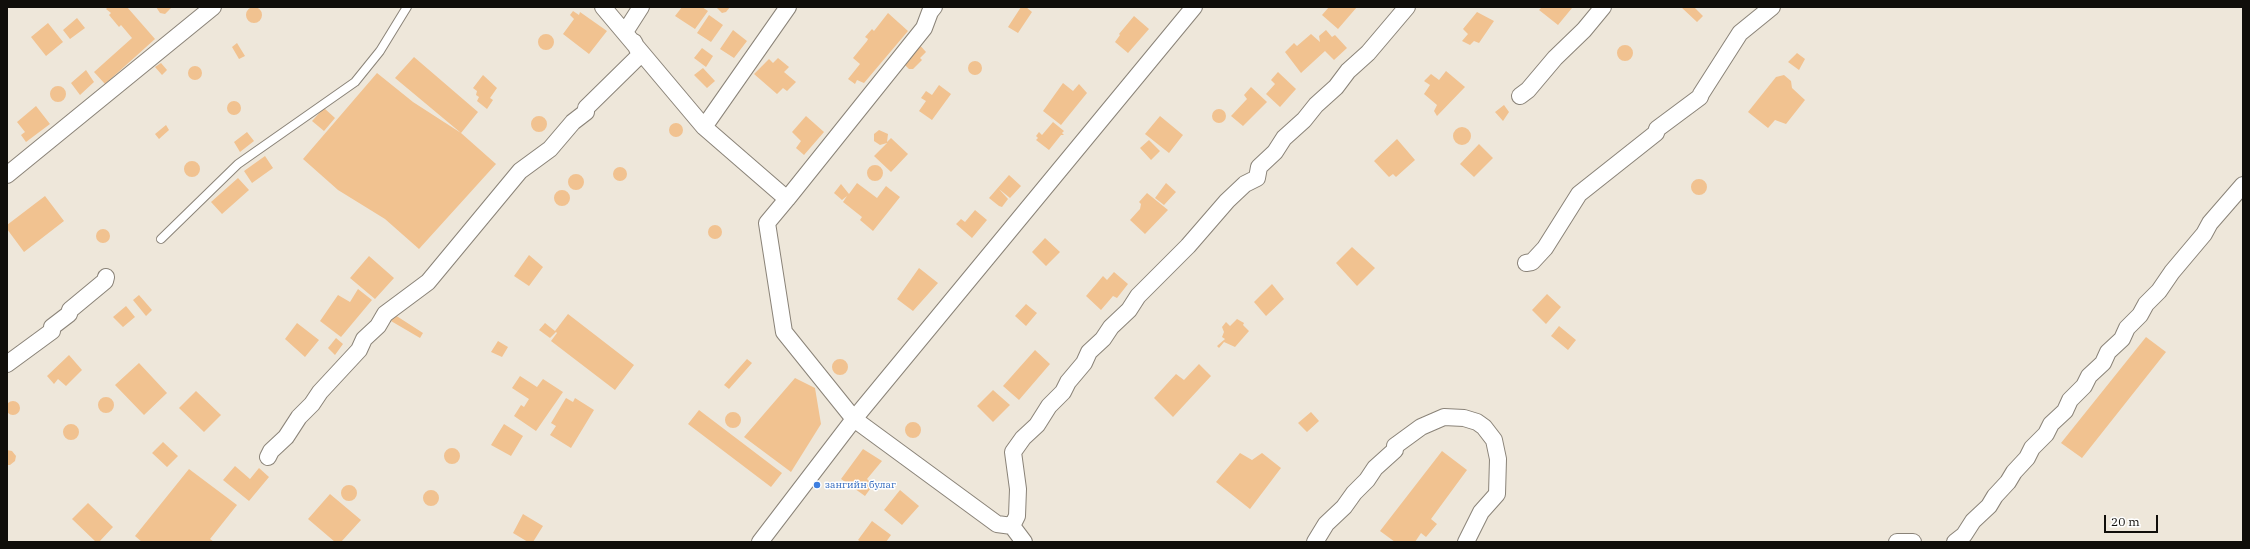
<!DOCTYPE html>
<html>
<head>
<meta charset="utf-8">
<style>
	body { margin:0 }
	#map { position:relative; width:2250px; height:549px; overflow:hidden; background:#eee7da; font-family:"IBM Plex Serif",serif }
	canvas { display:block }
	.frame { position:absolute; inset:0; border:8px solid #100e0a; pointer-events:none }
	.scale { position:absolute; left:2104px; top:515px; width:54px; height:18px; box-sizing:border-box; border:2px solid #100e0a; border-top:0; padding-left:5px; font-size:12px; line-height:14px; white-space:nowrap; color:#100e0a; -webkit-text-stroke:3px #fff; paint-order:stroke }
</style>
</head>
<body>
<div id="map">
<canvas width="2250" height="549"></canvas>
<div class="frame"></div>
<div class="scale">20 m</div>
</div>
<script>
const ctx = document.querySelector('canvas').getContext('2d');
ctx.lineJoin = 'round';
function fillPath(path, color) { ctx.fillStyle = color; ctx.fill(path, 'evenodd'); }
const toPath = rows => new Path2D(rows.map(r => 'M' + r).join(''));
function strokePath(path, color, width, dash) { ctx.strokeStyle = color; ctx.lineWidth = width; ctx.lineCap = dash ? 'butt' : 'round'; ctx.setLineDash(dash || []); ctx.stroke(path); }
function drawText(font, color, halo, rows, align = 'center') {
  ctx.font = font + ' "IBM Plex Serif",serif'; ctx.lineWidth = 3; ctx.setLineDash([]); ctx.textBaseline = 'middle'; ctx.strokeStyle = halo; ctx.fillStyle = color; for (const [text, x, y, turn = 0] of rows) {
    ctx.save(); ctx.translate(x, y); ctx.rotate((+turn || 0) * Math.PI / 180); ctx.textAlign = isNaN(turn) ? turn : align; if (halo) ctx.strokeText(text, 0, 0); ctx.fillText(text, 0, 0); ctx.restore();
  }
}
fillPath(toPath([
	'246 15a8 8 0 1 1 16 0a8 8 0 1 1-16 0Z',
	[108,7,127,7,155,39,105,84,94,72,132,38,121,25,119,27,109,15,111,13,106,9],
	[156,7,172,7,165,14,160,13],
	[682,7,702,7,708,11,695,29,675,16],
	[716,7,730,7,726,12,722,13],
	[1021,7,1026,7,1032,12,1018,33,1008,27],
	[1329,7,1357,7,1338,29,1322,15],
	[1542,7,1571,7,1572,8,1558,25,1539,10],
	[1681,7,1694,7,1703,16,1697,22],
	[573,11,579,15,580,12,607,31,589,54,563,34,574,19,570,15],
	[1477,12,1494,21,1479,43,1474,41,1470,45,1462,41,1468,34,1463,29],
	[888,13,908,31,864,83,857,80,855,84,848,79,860,64,853,58,867,41,868,39,865,37,872,29,874,31],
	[709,15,723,25,711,42,697,33],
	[1134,16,1149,29,1128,53,1115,42,1120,35,1119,34],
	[77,18,85,28,70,39,63,30],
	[48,23,63,42,46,56,31,37],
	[733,30,747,41,734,58,720,49],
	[1326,30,1332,37,1335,35,1347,48,1334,60,1325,51,1301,73,1285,52,1294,43,1297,46,1311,34,1320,42,1319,36],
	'538 42a8 8 0 1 1 16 0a8 8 0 1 1-16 0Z',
	[917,42,926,52,920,58,922,60,913,69,909,69,899,59],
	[237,43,245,56,239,59,232,47],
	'1617 53a8 8 0 1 1 16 0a8 8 0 1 1-16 0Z',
	[702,48,713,56,706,67,694,58],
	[1797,53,1805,59,1799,70,1788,62],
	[414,57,478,112,461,133,496,164,419,249,385,219,338,190,303,159,377,73,413,102,461,133,395,78],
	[778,58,789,67,784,72,796,82,787,91,783,88,777,94,754,74,769,59,773,63],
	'968 68a7 7 0 1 1 14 0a7 7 0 1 1-14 0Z',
	[161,63,167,70,162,75,155,67],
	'188 73a7 7 0 1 1 14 0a7 7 0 1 1-14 0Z',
	[703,68,715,81,707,88,694,75],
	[86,70,94,82,80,95,71,83],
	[1446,71,1465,87,1437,116,1434,111,1437,105,1424,94,1430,85,1424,81,1431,74,1439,80],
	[1278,72,1296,89,1280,107,1266,94,1275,84,1271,80],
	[483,75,497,88,490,98,493,100,487,109,477,101,479,97,476,95,477,91,473,88],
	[1784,75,1791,81,1792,88,1805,100,1786,124,1775,120,1768,128,1748,112,1776,77],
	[1063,83,1073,91,1079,84,1087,93,1061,125,1043,111],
	[939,85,951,94,932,120,919,111,926,101,921,98,926,91,932,95],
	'50 94a8 8 0 1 1 16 0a8 8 0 1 1-16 0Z',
	[1251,87,1267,102,1243,126,1231,116,1247,99,1244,95],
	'227 108a7 7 0 1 1 14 0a7 7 0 1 1-14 0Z',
	[1504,105,1509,112,1503,121,1495,112],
	[36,106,50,124,26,142,21,135,25,132,17,122],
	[324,108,335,118,324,131,312,121],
	'1212 116a7 7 0 1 1 14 0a7 7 0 1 1-14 0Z',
	[806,116,824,132,804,155,796,148,801,141,792,132],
	[1160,116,1183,135,1169,153,1145,134],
	'531 124a8 8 0 1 1 16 0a8 8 0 1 1-16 0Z',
	[1053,122,1064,131,1062,133,1064,135,1061,135,1049,150,1036,140,1038,138,1036,136,1039,132,1042,135],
	'669 130a7 7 0 1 1 14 0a7 7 0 1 1-14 0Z',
	[166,125,169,130,159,139,155,134],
	'1453 136a9 9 0 1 1 18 0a9 9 0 1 1-18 0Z',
	[879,130,888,134,887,142,891,138,908,154,891,172,874,156,887,143,880,145,874,141,874,134],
	[247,132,254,141,240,152,234,142],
	[1397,139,1415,160,1396,177,1393,174,1389,177,1374,161],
	[1149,140,1160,151,1151,160,1140,148],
	[1479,144,1493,158,1474,177,1460,164],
	[265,156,273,168,252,183,244,171],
	'184 169a8 8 0 1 1 16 0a8 8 0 1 1-16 0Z',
	'867 173a8 8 0 1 1 16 0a8 8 0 1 1-16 0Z',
	'613 174a7 7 0 1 1 14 0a7 7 0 1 1-14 0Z',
	'568 182a8 8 0 1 1 16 0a8 8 0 1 1-16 0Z',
	[1009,175,1021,186,1010,198,999,189,1008,199,1002,207,999,206,989,198],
	[238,178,249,190,222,214,211,202],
	'1691 187a8 8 0 1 1 16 0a8 8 0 1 1-16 0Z',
	[857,183,877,198,886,186,900,197,873,231,860,220,862,217,843,202,847,196,842,200,834,193,841,184,849,194],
	[1166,183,1176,192,1164,205,1155,198],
	'554 198a8 8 0 1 1 16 0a8 8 0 1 1-16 0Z',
	[1147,193,1168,210,1145,234,1130,220,1140,209,1141,204,1139,202],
	[45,196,64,221,24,252,7,229,7,225],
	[975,210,987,220,972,238,956,224,961,219,965,222],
	'708 232a7 7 0 1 1 14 0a7 7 0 1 1-14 0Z',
	'96 236a7 7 0 1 1 14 0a7 7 0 1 1-14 0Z',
	[1045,238,1060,252,1046,266,1032,252],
	[1352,247,1375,268,1357,286,1336,263],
	[529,255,543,267,529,286,514,276],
	[369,256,394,278,375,299,350,278],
	[919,268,938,283,913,311,897,299],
	[1114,272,1128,284,1117,298,1113,296,1101,310,1086,296,1103,276,1107,280],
	[1272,284,1284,299,1266,316,1254,302],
	[358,289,372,300,341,337,320,321,338,295,350,302],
	[1547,294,1561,307,1546,324,1532,310],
	[139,295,152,310,146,316,133,300],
	[1026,304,1037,313,1026,326,1015,316],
	[126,306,135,317,123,327,113,317],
	[568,314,634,365,615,390,551,341,557,333,556,332,550,338,539,330,545,323,555,331],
	[395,315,423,333,420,338,391,321],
	[1237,319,1244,323,1243,325,1249,331,1235,347,1224,342,1219,348,1217,346,1225,339,1222,337,1224,332,1222,327,1226,322,1230,326],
	[297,323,319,340,305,357,285,339],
	[1559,326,1576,340,1568,350,1551,336],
	[2146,337,2166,352,2082,458,2061,443],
	[336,338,343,344,335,355,328,348],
	[498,341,508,347,502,357,491,352],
	[1035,350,1050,364,1019,400,1003,386],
	[69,355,82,370,66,386,58,379,54,384,47,376],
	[747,359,752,363,729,389,724,385],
	'832 367a8 8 0 1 1 16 0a8 8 0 1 1-16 0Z',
	[139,363,167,393,144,415,115,385],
	[1199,364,1211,376,1173,417,1154,398,1176,374,1184,380],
	[520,376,537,387,543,379,563,392,536,431,514,416,521,405,524,407,529,399,512,388],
	[795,378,815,388,821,424,791,472,744,437],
	[993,390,1010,405,993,422,977,406],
	[196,391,221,415,204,432,179,408],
	'98 405a8 8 0 1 1 16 0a8 8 0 1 1-16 0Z',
	[566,398,573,402,575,398,594,410,571,448,550,435,556,426,551,423],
	'6 408a7 7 0 1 1 14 0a7 7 0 1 1-14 0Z',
	[699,410,782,473,771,487,688,424],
	[1311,412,1319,421,1307,432,1298,423],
	'725 420a8 8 0 1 1 16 0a8 8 0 1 1-16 0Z',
	'905 430a8 8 0 1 1 16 0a8 8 0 1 1-16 0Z',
	[504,424,523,436,511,456,491,445],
	'63 432a8 8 0 1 1 16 0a8 8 0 1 1-16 0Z',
	[163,442,178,456,167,467,152,453],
	'444 456a8 8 0 1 1 16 0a8 8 0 1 1-16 0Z',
	[863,449,882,461,867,479,873,485,865,496,841,479],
	[7,450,12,451,16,456,15,461,10,465,7,465],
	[1442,451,1467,470,1431,519,1437,524,1426,537,1421,533,1415,542,1395,542,1380,531],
	[1240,453,1252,460,1262,453,1281,468,1250,509,1216,482],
	[235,466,250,479,259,468,269,477,249,501,223,480],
	[189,469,237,505,210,539,214,542,142,542,135,536],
	'341 493a8 8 0 1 1 16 0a8 8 0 1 1-16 0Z',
	[900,490,919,506,902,525,884,510],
	'423 498a8 8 0 1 1 16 0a8 8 0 1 1-16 0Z',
	[330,494,361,520,341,542,335,542,308,519],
	[88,503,113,527,99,542,96,542,72,519],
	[523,514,543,526,533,542,528,542,513,533],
	[872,521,891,535,886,542,861,542,858,540]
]), '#f1c290');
const lane = toPath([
	[161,239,238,164,355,82,380,51,407,7]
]);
const street = toPath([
	[603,7,704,127,787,199,767,223,784,332,854,419,760,542],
	[625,32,641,7],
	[1520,96,1528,90,1555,58,1584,30,1603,7],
	[704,127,788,7],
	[7,175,213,7],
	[787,199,924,28,930,12,934,7],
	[1526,263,1532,262,1545,248,1579,194,1656,133,1657,129,1700,97,1701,94,1740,33,1772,7],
	[7,364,52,331,52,327,69,314,70,310,105,281,106,277],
	[268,457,271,451,286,437,299,417,312,404,320,392,359,350,364,339,378,326,385,314,428,282,520,171,550,149,573,122,586,112,586,108,640,55,634,42],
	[1012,526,1017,516,1018,489,1013,452,1023,438,1037,425,1049,406,1063,392,1068,382,1084,363,1089,352,1103,339,1111,327,1129,310,1138,296,1188,246,1227,201,1245,184,1257,178,1259,167,1275,152,1284,138,1304,120,1316,105,1336,87,1348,71,1368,53,1407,7],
	[1024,542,1012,526,997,524,854,419,1194,7],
	[1315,542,1326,524,1344,507,1354,493,1367,480,1375,468,1395,450,1395,446,1421,427,1444,417,1464,418,1477,422,1484,427,1494,440,1498,459,1497,494,1481,512,1466,542],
	[1897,542,1913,542],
	[1955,542,1964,535,1973,521,1989,506,1995,496,2008,482,2014,472,2027,458,2032,448,2046,434,2051,424,2065,411,2070,400,2084,386,2089,376,2103,363,2108,352,2122,339,2127,328,2140,315,2146,304,2159,291,2172,272,2204,234,2210,223,2243,185]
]);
strokePath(lane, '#8a8378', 10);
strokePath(street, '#8a8378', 18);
strokePath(lane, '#fff', 8);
strokePath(street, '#fff', 16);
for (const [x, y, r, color] of [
	[817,485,4,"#3f7fe0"]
]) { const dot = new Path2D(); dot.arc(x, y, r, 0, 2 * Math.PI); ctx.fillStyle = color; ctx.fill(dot); strokePath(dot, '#fff', 1.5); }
drawText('10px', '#366cbe', '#fff', [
	["зангийн булаг",825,485]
], 'left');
</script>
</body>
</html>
